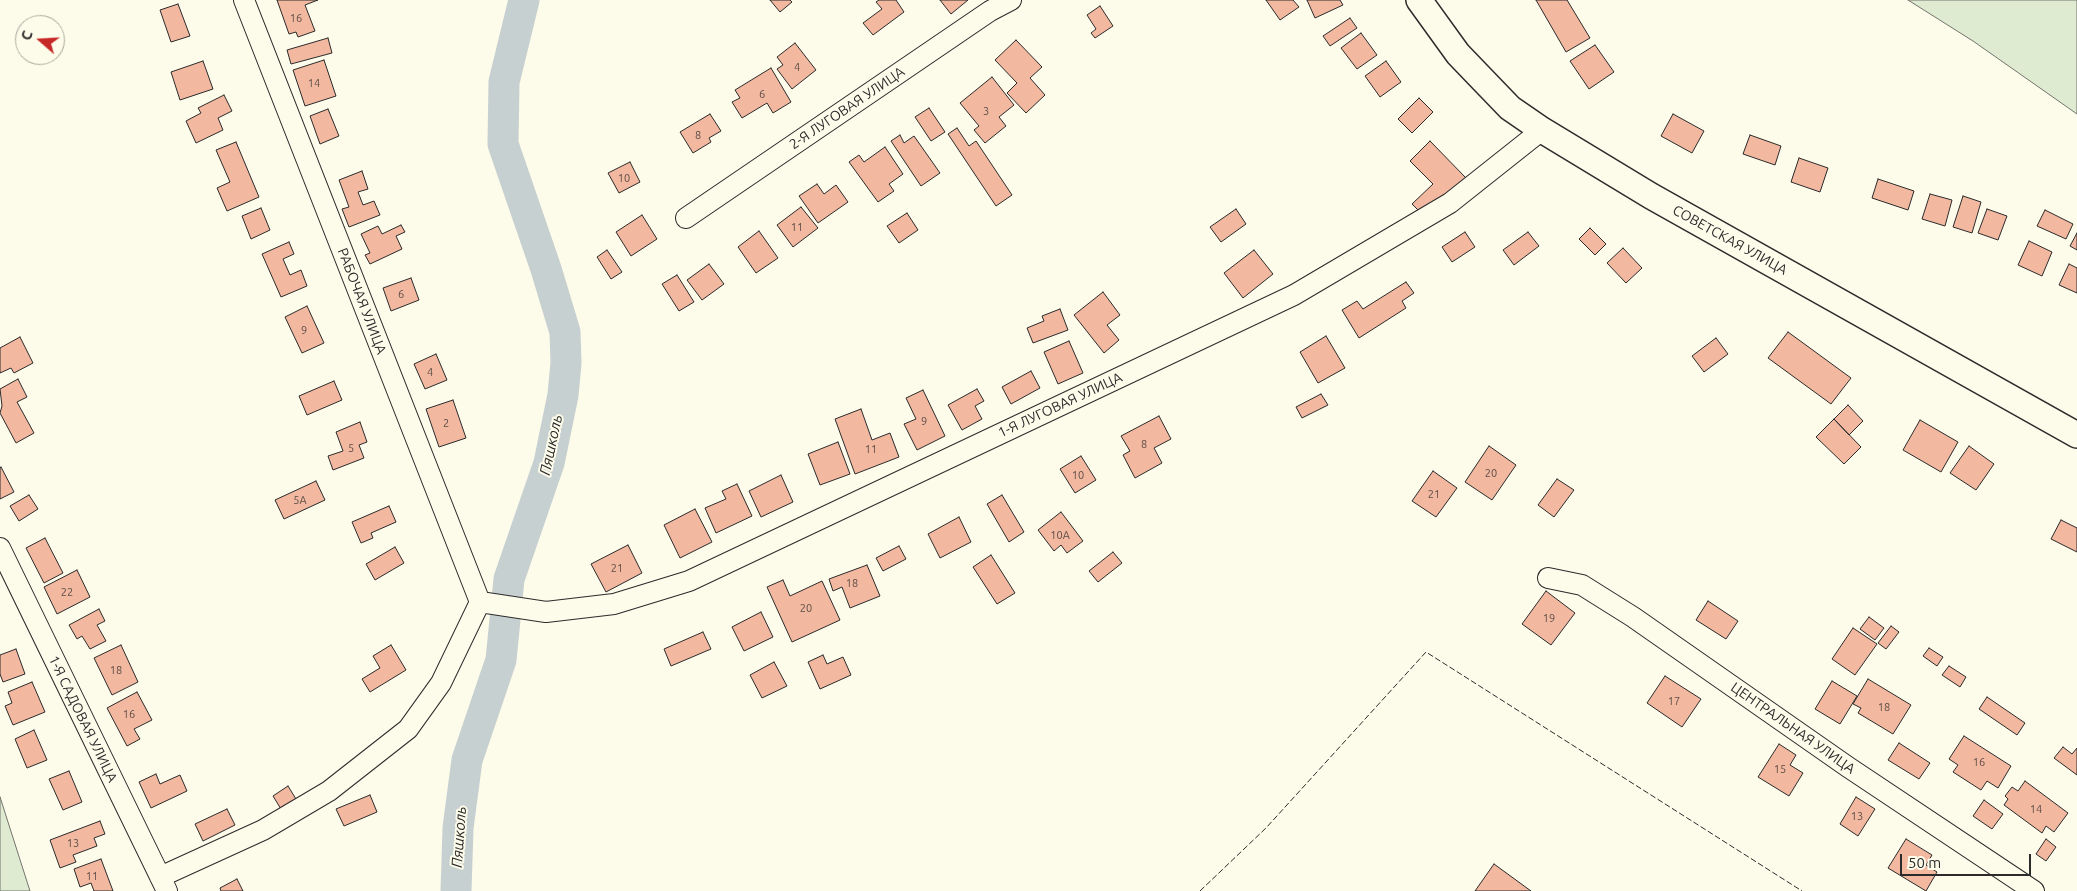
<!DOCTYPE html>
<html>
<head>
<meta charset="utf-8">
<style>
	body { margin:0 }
	#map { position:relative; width:2077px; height:891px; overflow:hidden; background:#fdfbea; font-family:Ubuntu,sans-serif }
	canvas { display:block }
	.north { position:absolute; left:15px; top:15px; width:50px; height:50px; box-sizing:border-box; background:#fdfbea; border:1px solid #a9a89e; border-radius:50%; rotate:289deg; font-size:14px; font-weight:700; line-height:20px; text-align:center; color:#2b2b2b }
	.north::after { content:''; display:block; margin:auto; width:18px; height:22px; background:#c62828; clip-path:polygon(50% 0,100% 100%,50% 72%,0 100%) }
	.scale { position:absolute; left:1900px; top:854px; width:131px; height:22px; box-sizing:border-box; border:2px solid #2b2b2b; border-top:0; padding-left:6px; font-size:15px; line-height:18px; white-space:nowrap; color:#2b2b2b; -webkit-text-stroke:4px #fdfbea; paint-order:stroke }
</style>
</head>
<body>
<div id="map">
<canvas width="2077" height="891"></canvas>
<div class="north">С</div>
<div class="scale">50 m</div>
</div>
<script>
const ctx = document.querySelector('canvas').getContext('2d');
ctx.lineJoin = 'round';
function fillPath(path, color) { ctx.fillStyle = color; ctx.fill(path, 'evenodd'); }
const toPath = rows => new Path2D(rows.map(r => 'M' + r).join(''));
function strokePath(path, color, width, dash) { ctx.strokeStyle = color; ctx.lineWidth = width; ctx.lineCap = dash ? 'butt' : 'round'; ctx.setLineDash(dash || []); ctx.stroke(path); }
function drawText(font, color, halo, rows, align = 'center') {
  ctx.font = font + ' Ubuntu,sans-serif'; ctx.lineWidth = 4; ctx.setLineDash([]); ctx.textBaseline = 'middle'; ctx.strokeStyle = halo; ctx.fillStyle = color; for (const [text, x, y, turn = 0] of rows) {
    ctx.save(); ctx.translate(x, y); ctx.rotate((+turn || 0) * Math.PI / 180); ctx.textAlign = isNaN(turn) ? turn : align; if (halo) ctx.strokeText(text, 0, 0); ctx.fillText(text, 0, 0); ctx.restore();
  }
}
const green = toPath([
	[1908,0,2077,0,2077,114,1973,41,1908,0],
	[0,797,30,891,0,891,0,797]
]);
fillPath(green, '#deebd1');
strokePath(green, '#74746e', 1);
strokePath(toPath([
	[456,891,458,828,467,760,501,660,509,579,549,463,563,395,566,363,565,332,546,269,503,144,504,82,524,0]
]), '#c7d0d0', 31);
const building = toPath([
	[277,0,318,0,305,5,315,31,298,37,296,32,289,34,277,0],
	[770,0,790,0,792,2,780,12,770,0],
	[879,0,896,0,904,12,873,35,863,23,882,9,876,2,879,0],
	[940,0,968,0,951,14,940,0],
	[1266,0,1293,0,1299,7,1280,20,1266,0],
	[1307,0,1340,0,1343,5,1315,18,1307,0],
	[1536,0,1567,0,1590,38,1566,52,1536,0],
	[178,4,190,36,171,42,160,10,178,4],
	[1100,6,1113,26,1095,38,1091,33,1096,29,1087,15,1100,6],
	[1350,18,1357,28,1330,46,1323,36,1350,18],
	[1361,33,1377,55,1357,69,1341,48,1361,33],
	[328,38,332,53,291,64,287,50,328,38],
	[1016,40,1042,67,1030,78,1045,95,1026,113,1007,93,1017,83,995,60,1016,40],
	[795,43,816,70,792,89,777,69,783,65,777,57,795,43],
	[1595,45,1614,72,1589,89,1570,61,1595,45],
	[324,60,336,96,305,106,293,70,324,60],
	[203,61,213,89,180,100,171,72,203,61],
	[1386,61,1401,82,1380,97,1365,76,1386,61],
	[771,68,791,102,773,113,767,103,742,118,732,102,740,98,735,90,771,68],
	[992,77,1014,105,999,117,1006,126,985,143,974,130,979,126,960,103,992,77],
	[224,95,232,111,218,118,223,130,196,143,186,121,201,113,198,108,224,95],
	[1419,98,1433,112,1412,133,1398,119,1419,98],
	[929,108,945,132,931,141,915,117,929,108],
	[328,109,339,136,320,144,310,116,328,109],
	[710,114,721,131,709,138,711,142,693,153,680,132,710,114],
	[1673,114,1704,131,1692,153,1661,136,1673,114],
	[957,128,969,146,976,141,1012,195,996,206,948,134,957,128],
	[900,135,904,143,914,136,940,173,921,186,891,141,900,135],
	[1750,135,1781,146,1775,165,1743,154,1750,135],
	[1430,141,1466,178,1426,218,1412,204,1433,184,1410,161,1430,141],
	[236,142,259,197,227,211,217,188,230,182,216,150,236,142],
	[885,147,903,174,889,184,894,191,878,202,849,162,859,155,864,162,885,147],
	[1799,158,1828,168,1820,192,1791,182,1799,158],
	[630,162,640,182,619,193,608,173,630,162],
	[362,171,368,189,358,192,363,205,374,201,380,215,349,227,342,209,349,207,339,180,362,171],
	[1878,179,1914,191,1908,210,1872,198,1878,179],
	[817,184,824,194,836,185,848,202,818,223,799,196,817,184],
	[1930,194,1952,200,1945,226,1922,219,1930,194],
	[1963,196,1981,202,1972,233,1953,227,1963,196],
	[801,207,818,228,793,247,777,225,801,207],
	[261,208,270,230,251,239,242,216,261,208],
	[1236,209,1246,224,1221,242,1210,227,1236,209],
	[1987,209,2007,216,1998,240,1978,233,1987,209],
	[2045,210,2073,224,2066,239,2037,226,2045,210],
	[907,213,918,230,899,243,887,226,907,213],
	[642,215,657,239,631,256,616,232,642,215],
	[401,225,405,232,396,236,402,249,370,264,365,255,370,253,361,234,378,226,382,234,401,225],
	[1590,228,1606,244,1595,255,1579,239,1590,228],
	[759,231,778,258,756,273,738,247,759,231],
	[1465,232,1475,247,1452,262,1442,247,1465,232],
	[1528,232,1539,246,1514,265,1503,250,1528,232],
	[2077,233,2077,250,2070,246,2077,233],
	[2029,241,2052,252,2042,276,2018,265,2029,241],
	[289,242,294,254,283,259,290,275,301,270,307,286,281,297,262,254,289,242],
	[1623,248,1642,268,1626,283,1607,263,1623,248],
	[607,250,622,272,611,279,597,257,607,250],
	[1254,250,1273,274,1243,298,1224,273,1254,250],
	[709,264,724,284,702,300,687,280,709,264],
	[2069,264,2077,268,2077,293,2059,285,2069,264],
	[677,275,694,302,679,311,662,284,677,275],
	[411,278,419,300,391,311,383,288,411,278],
	[1406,282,1414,293,1402,301,1406,308,1359,338,1342,310,1357,301,1363,309,1406,282],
	[1103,292,1120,315,1107,325,1119,340,1104,353,1074,315,1103,292],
	[307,306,324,343,302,353,285,317,307,306],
	[1060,309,1068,330,1033,343,1027,328,1044,321,1042,316,1060,309],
	[1788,332,1851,378,1831,404,1768,358,1788,332],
	[1326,336,1345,368,1318,383,1300,352,1326,336],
	[20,337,33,363,14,373,11,368,0,373,0,348,20,337],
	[1716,338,1728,354,1704,372,1692,356,1716,338],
	[1069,341,1083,373,1058,384,1044,352,1069,341],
	[436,354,447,380,425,389,414,364,436,354],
	[1031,371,1040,388,1011,404,1002,387,1031,371],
	[18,379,27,397,17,402,34,433,16,443,0,413,2,406,0,389,18,379],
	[334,381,342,400,307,415,299,396,334,381],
	[977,389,984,401,975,406,982,419,962,430,948,405,977,389],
	[923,390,945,436,917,450,904,424,916,419,906,398,923,390],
	[1321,394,1328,405,1302,418,1296,407,1321,394],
	[453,400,466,438,439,447,426,409,453,400],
	[1848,405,1863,421,1849,435,1834,419,1848,405],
	[861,409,872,440,890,433,899,457,855,474,835,419,861,409],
	[1159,416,1171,439,1154,448,1162,463,1135,478,1123,455,1130,451,1121,436,1159,416],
	[1834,419,1861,447,1844,464,1816,437,1834,419],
	[1920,420,1958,442,1941,472,1903,450,1920,420],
	[360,422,367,442,359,445,364,458,333,470,328,456,343,451,336,432,360,422],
	[838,442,850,474,820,485,808,454,838,442],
	[1489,446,1516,465,1492,500,1465,482,1489,446],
	[1969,446,1994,464,1976,490,1950,473,1969,446],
	[1081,456,1096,480,1075,493,1060,469,1081,456],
	[1,467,14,492,0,499,0,468,1,467],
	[1433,471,1457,488,1436,517,1412,501,1433,471],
	[781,475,793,502,761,517,749,491,781,475],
	[1557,479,1574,490,1554,517,1538,505,1557,479],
	[316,481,325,500,284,519,275,500,316,481],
	[737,484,752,516,716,533,705,508,726,499,722,491,737,484],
	[29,495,38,509,19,521,10,506,29,495],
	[1002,495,1024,532,1009,542,987,504,1002,495],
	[389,506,396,522,371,533,373,538,361,543,352,522,389,506],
	[695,509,712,542,680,558,664,525,695,509],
	[1061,512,1083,541,1067,553,1061,545,1054,551,1038,530,1061,512],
	[959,517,971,542,940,558,928,534,959,517],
	[2061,520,2077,528,2077,552,2051,539,2061,520],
	[45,538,63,573,44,583,26,548,45,538],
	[628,545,642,573,606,592,591,564,628,545],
	[899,546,906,559,883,571,876,558,899,546],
	[395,547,404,563,375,580,366,564,395,547],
	[1113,552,1122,563,1098,582,1089,571,1113,552],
	[991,555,1015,593,997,604,973,567,991,555],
	[867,565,880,596,850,608,842,587,833,591,829,579,867,565],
	[77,570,90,597,57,614,44,587,77,570],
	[783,580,790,596,822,581,840,620,792,642,767,587,783,580],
	[1546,591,1575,613,1551,645,1522,624,1546,591],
	[1708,601,1738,621,1726,639,1696,620,1708,601],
	[99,609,105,621,97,625,106,641,90,649,82,636,77,639,69,625,99,609],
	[761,612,773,637,744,651,732,627,761,612],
	[1869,617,1884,628,1875,640,1860,629,1869,617],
	[1891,626,1899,632,1886,649,1878,643,1891,626],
	[1853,628,1877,644,1855,675,1832,659,1853,628],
	[703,632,711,649,671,666,664,649,703,632],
	[121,645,138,682,112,695,94,658,121,645],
	[391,645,406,670,370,692,362,679,380,668,373,656,391,645],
	[1929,648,1943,657,1937,666,1923,656,1929,648],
	[16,649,25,674,3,682,0,674,0,655,16,649],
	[823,655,827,664,843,657,851,675,820,689,808,662,823,655],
	[774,662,787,686,762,698,750,675,774,662],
	[1949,666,1966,677,1960,687,1942,675,1949,666],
	[1665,676,1701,699,1682,727,1647,703,1665,676],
	[1868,679,1911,705,1893,734,1858,713,1861,708,1853,704,1868,679],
	[1832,681,1857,696,1840,724,1815,709,1832,681],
	[32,682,45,712,13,725,5,706,12,703,8,692,32,682],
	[137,692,152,720,134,729,140,739,127,746,107,708,137,692],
	[1987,697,2025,723,2017,735,1979,709,1987,697],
	[34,730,47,760,27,768,15,739,34,730],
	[1964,736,2011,766,1998,788,1987,781,1981,790,1953,772,1958,765,1949,759,1964,736],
	[1899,743,1930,763,1919,779,1888,760,1899,743],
	[1779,744,1796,755,1790,765,1803,773,1789,796,1758,777,1779,744],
	[2063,747,2072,754,2077,748,2077,775,2054,758,2063,747],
	[69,771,82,802,63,810,49,779,69,771],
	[156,774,160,784,180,775,187,791,151,808,139,782,156,774],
	[2025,781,2068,813,2054,832,2046,826,2042,833,2004,805,2008,799,2005,796,2012,787,2018,791,2025,781],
	[288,786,299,804,284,814,273,796,288,786],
	[370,795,377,812,344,826,336,809,370,795],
	[1856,797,1875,809,1858,836,1840,824,1856,797],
	[1984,800,2003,814,1992,829,1973,816,1984,800],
	[227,809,235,825,203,841,195,824,227,809],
	[100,821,105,834,94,838,97,846,73,855,76,862,60,868,50,840,100,821],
	[1906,839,1932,855,1926,865,1937,872,1926,891,1888,868,1906,839],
	[2046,839,2056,847,2046,861,2036,854,2046,839],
	[101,859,113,891,94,891,91,883,80,887,74,869,101,859],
	[1494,864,1531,891,1475,891,1494,864],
	[237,879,243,891,221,891,220,888,237,879]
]);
fillPath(building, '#f2b8a0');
strokePath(building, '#2b2b2b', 1);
const minor = toPath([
	[244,0,480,602],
	[686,218,990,11,1011,0],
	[0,548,167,891],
	[1548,578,1582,585,1633,617,1848,767,2034,891],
	[480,602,546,612,614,604,689,581,1294,295,1450,203,1542,130],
	[160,877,263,830,329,791,408,729,441,683,480,602]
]);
const major = toPath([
	[1419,0,1458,54,1483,80,1510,108,1542,130,1651,196,2077,435]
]);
strokePath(minor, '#2b2b2b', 22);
strokePath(major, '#2b2b2b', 28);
strokePath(minor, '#fdfbea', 20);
strokePath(major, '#fdfbea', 25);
strokePath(toPath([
	[1200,891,1266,828,1426,652,1802,891]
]), '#2b2b2b', 1, [6, 2.5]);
drawText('11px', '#5d4e48', null, [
	["16",296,18],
	["4",797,67],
	["14",314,83],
	["6",762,94],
	["3",986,111],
	["8",698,135],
	["10",624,178],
	["11",797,227],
	["6",401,294],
	["9",304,330],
	["4",430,372],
	["9",924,421],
	["2",446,423],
	["8",1144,444],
	["5",351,448],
	["11",871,449],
	["20",1491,473],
	["10",1078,475],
	["21",1434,494],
	["5А",300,500],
	["10А",1060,535],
	["21",617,568],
	["18",852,583],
	["22",67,592],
	["20",806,608],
	["19",1549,618],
	["18",116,670],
	["17",1674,701],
	["18",1884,707],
	["16",129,714],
	["16",1979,762],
	["15",1780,769],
	["14",2036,809],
	["13",1857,816],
	["13",73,843],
	["11",92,876]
]);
drawText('14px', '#2b2b2b', '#fdfbea', [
	["2-Я ЛУГОВАЯ УЛИЦА",847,108,-34],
	["СОВЕТСКАЯ УЛИЦА",1730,240,29],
	["РАБОЧАЯ УЛИЦА",362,301,69],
	["1-Я ЛУГОВАЯ УЛИЦА",1060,405,-25],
	["1-Я САДОВАЯ УЛИЦА",83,719,64],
	["ЦЕНТРАЛЬНАЯ УЛИЦА",1793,728,35]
]);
drawText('italic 15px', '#2b2b2b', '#fdfbea', [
	["Пяшколь",551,445,-78],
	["Пяшколь",459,837,-86]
]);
</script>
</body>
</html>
